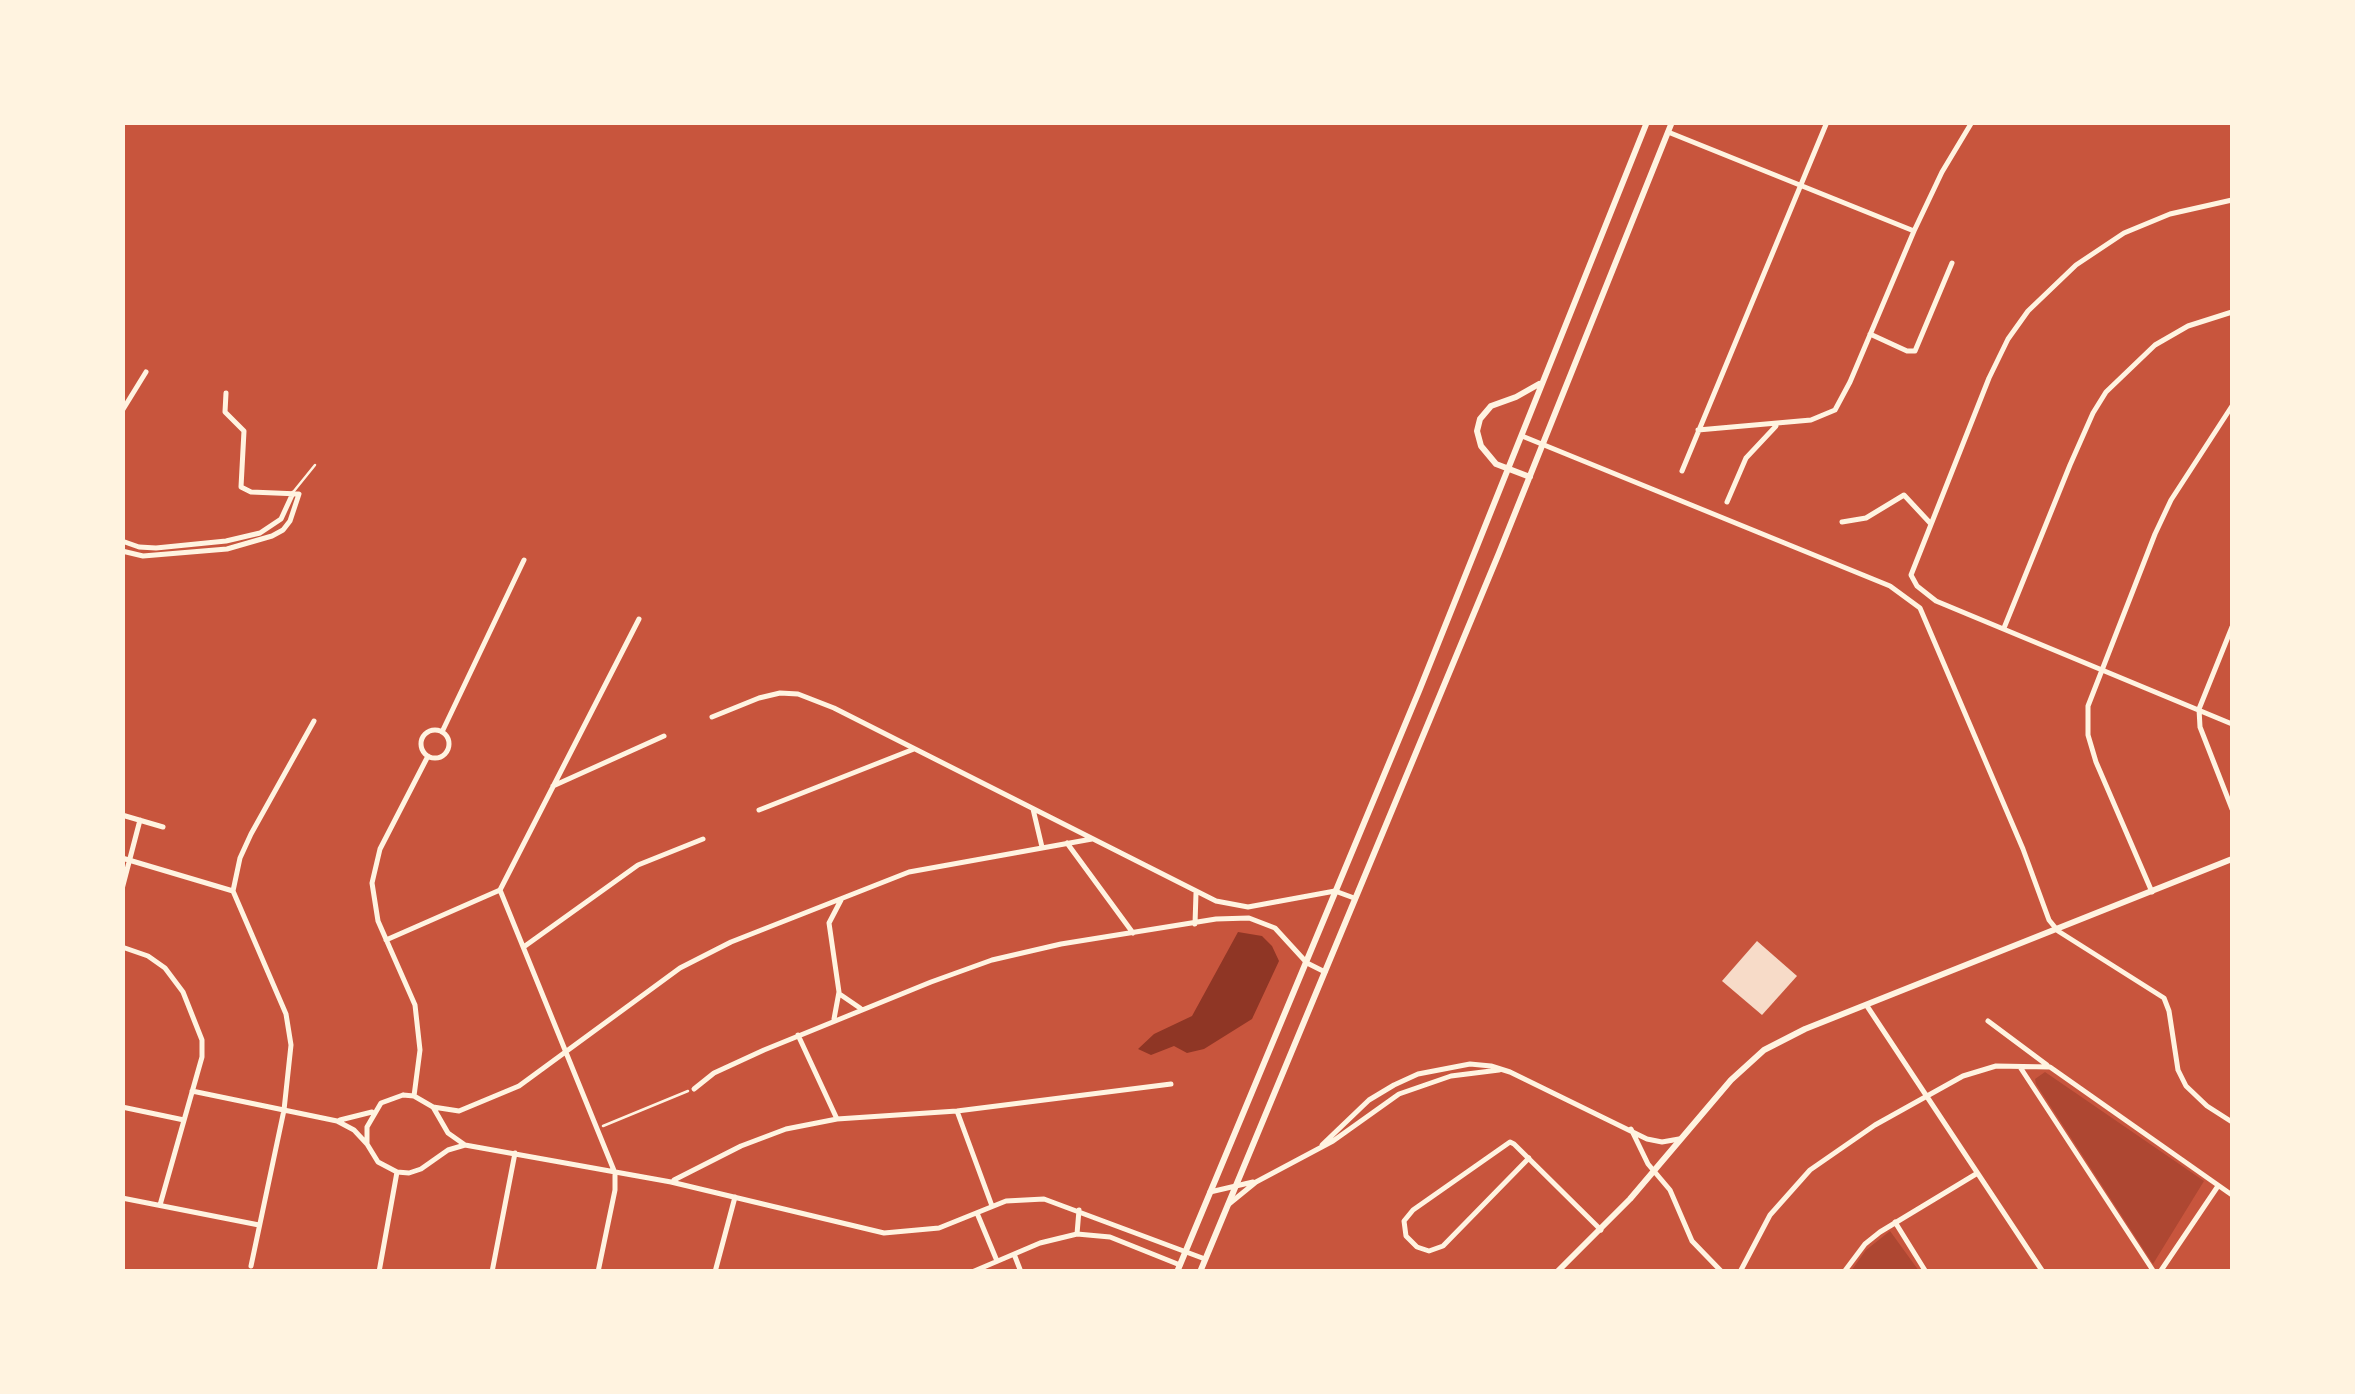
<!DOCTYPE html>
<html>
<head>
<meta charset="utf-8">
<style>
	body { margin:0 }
	#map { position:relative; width:2355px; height:1394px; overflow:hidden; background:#c8553d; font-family:Lora,serif }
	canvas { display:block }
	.frame { position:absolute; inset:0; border:125px solid #fff3e0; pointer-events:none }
</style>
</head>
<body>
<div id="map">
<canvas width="2355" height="1394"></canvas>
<div class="frame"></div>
</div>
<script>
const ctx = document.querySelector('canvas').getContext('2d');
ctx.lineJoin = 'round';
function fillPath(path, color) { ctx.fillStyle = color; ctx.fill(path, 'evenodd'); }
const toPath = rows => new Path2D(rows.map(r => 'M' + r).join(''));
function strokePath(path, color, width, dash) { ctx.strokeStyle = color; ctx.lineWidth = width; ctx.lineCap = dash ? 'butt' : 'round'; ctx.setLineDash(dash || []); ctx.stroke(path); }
fillPath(toPath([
	[2045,1072,2204,1181,2153,1264,2036,1084,2035,1079],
	[1890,1231,1919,1271,1851,1271,1866,1250]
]), '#ae4732');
fillPath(toPath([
	[1238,932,1262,936,1272,946,1279,961,1252,1019,1204,1049,1187,1053,1174,1046,1151,1055,1138,1049,1154,1034,1192,1016]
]), '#8f3625');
fillPath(toPath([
	[1757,941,1797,976,1762,1015,1722,981]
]), '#f7dbc8');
strokePath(toPath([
	[603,1126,688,1091]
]), '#fff3e0', 2.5);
strokePath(toPath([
	[294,491,315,465]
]), '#fff3e0', 2.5);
strokePath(toPath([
	[1668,132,1914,231],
	[2232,200,2170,214,2124,233,2076,265,2028,311,2008,339,1989,378,1911,575,1917,586,1936,601,2232,724],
	[1870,334,1907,351,1915,351,1952,263],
	[122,411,146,372],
	[1698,430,1811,420,1835,410,1850,382,1914,231,1942,172,1972,122],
	[1522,436,1890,586,1920,608,2023,849,2049,920,2058,931,2164,998,2169,1011,2178,1070,2186,1086,2207,1106,2232,1122],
	[1682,471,1827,122],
	[1727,502,1746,458,1776,426],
	[1842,522,1866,518,1904,495,1931,524],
	[122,541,139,547,156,548,226,541,260,533,281,519,293,493],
	[122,551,143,556,227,549,272,536,283,530,290,521,299,494,251,492,241,487,244,431,225,412,226,393],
	[2232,627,2199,709,2200,727,2232,809],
	[2004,628,2070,465,2093,413,2106,392,2155,345,2188,326,2232,312],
	[712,717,759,698,780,693,798,694,834,708,1216,901,1248,907,1335,891,1354,898],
	'421 744a14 14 0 1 1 28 0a14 14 0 1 1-28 0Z',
	[442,732,524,560],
	[553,786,664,736],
	[1033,809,1042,847],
	[759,810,914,749],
	[122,815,163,827],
	[1067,843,1133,933],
	[122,858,233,891,286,1014,291,1045,284,1110,251,1266],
	[122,889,140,820],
	[233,891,240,858,251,834,314,721],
	[2152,892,2096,762,2088,735,2088,706,2155,534,2171,500,2232,406],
	[1195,924,1196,893],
	[386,940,500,890],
	[525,946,638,865,703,839],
	[122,947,148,956,165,968,183,992,202,1040,202,1057,160,1205],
	[841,995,860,1008],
	[1867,1006,2043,1272],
	[834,1019,839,992,829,923,841,900],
	[1988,1021,2047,1065],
	[798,1035,837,1119],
	[2020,1067,2154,1272],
	[694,1089,714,1073,764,1050,931,982,992,960,1061,944,1216,919,1249,918,1275,928,1307,963,1325,972],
	[192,1091,337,1121,354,1130,367,1144],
	[403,1095,414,1096,433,1107,448,1133,465,1145,448,1150,421,1169,409,1173,397,1172,378,1162,367,1144,367,1127,381,1103,403,1095],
	[414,1096,420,1050,415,1005,378,921,372,883,380,849,428,756],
	[122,1107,184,1120],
	[433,1107,459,1111,519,1086,680,968,731,942,909,872,1092,839],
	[957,1111,992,1206],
	[340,1120,372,1112],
	[1631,1129,1648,1164,1670,1190,1692,1241,1722,1272],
	[465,1145,671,1182,884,1233,939,1228,1006,1201,1044,1199,1205,1259],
	[1322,1145,1369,1100,1394,1085,1418,1074,1470,1064,1491,1066,1510,1072,1647,1139,1662,1142,1679,1139],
	[1529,1158,1443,1246,1429,1251,1417,1247,1406,1236,1404,1221,1413,1210,1510,1142,1514,1144,1601,1230],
	[674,1180,741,1146,786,1129,837,1119,957,1111,1171,1084],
	[1210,1192,1253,1182],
	[122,1198,259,1225],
	[1229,1204,1256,1182,1333,1141,1399,1094,1451,1076,1499,1070],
	[977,1213,997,1261],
	[1895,1222,1926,1272],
	[1077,1234,1079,1210],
	[1014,1254,1021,1272],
	[379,1272,397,1172],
	[492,1272,515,1153],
	[598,1272,615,1190,615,1173,500,890,639,619],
	[715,1272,735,1197],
	[972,1272,1040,1243,1077,1234,1110,1237,1180,1265],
	[1740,1272,1770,1215,1810,1170,1875,1125,1963,1076,1996,1066,2050,1067,2232,1195],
	[1844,1272,1865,1244,1880,1232,1976,1174],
	[2160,1272,2218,1186]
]), '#fff3e0', 5);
strokePath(toPath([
	[1530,477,1496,464,1481,446,1477,431,1480,419,1491,406,1516,397,1539,384],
	[1177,1272,1419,691,1647,122],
	[1200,1272,1499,553,1672,122],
	[1557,1272,1630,1199,1731,1080,1764,1050,1805,1029,2232,859]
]), '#fff3e0', 6);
</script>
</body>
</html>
